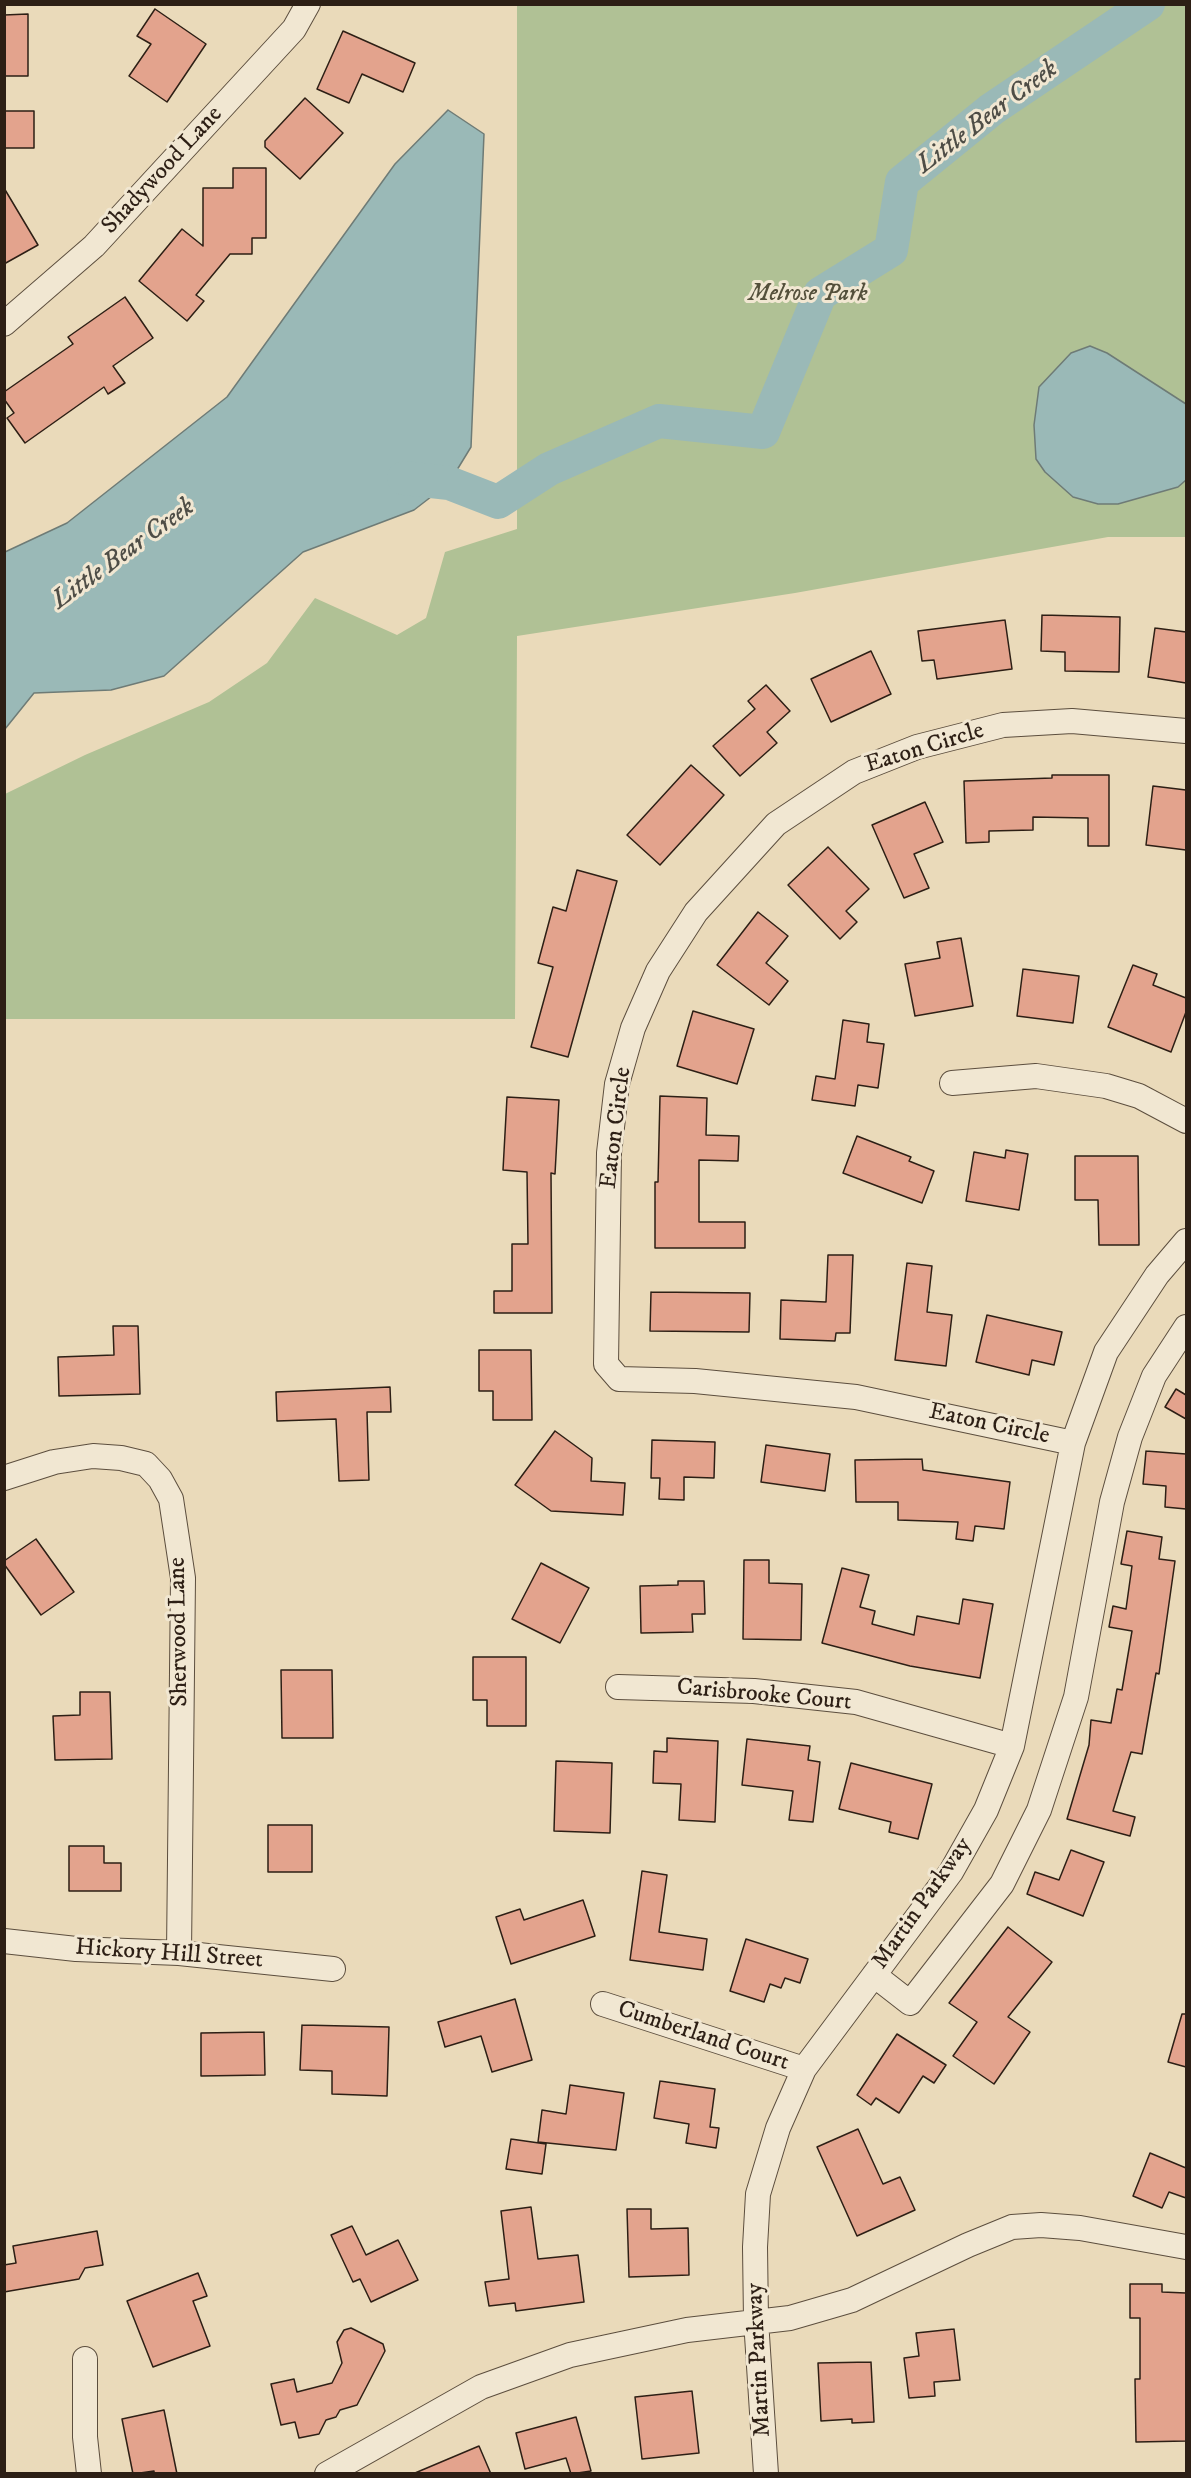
<!DOCTYPE html>
<html>
<head>
<meta charset="utf-8">
<style>
	body { margin:0 }
	#map { position:relative; width:1191px; height:2478px; overflow:hidden; background:#eadaba; font-family:"IM FELL DW Pica",serif }
	canvas { display:block }
	.frame { position:absolute; inset:0; border:6px solid #2d1f15; pointer-events:none }
</style>
</head>
<body>
<div id="map">
<canvas width="1191" height="2478"></canvas>
<div class="frame"></div>
</div>
<script>
const ctx = document.querySelector('canvas').getContext('2d');
ctx.lineJoin = 'round';
function fillPath(path, color) { ctx.fillStyle = color; ctx.fill(path, 'evenodd'); }
const toPath = rows => new Path2D(rows.map(r => 'M' + r).join(''));
function strokePath(path, color, width, dash) { ctx.strokeStyle = color; ctx.lineWidth = width; ctx.lineCap = dash ? 'butt' : 'round'; ctx.setLineDash(dash || []); ctx.stroke(path); }
function drawText(font, color, halo, rows, align = 'center') {
  ctx.font = font + ' "IM FELL DW Pica",serif'; ctx.lineWidth = 6; ctx.setLineDash([]); ctx.textBaseline = 'middle'; ctx.strokeStyle = halo; ctx.fillStyle = color; for (const [text, x, y, turn = 0] of rows) {
    ctx.save(); ctx.translate(x, y); ctx.rotate((+turn || 0) * Math.PI / 180); ctx.textAlign = isNaN(turn) ? turn : align; if (halo) ctx.strokeText(text, 0, 0); ctx.fillText(text, 0, 0); ctx.restore();
  }
}
fillPath(toPath([
	[517,5,1186,5,1186,537,1108,537,795,593,517,636,515,1019,5,1019,5,794,85,755,209,702,267,663,315,598,397,635,426,618,445,552,517,529]
]), '#b0c195');
const water = toPath([
	[448,110,484,134,471,447,449,483,414,510,303,552,164,676,111,690,34,693,5,729,5,552,67,523,227,397,395,164,448,110],
	[1090,346,1107,353,1186,404,1186,480,1178,487,1118,504,1098,504,1073,497,1045,472,1036,459,1034,425,1039,387,1071,353,1090,346]
]);
fillPath(water, '#9ab9b7');
strokePath(water, '#6e7b76', 1.5);
strokePath(toPath([
	[404,478,449,483,498,502,549,469,659,421,763,432,820,294,891,250,902,182,992,109,1148,4]
]), '#9ab9b7', 34);
const building = toPath([
	[155,9,206,44,167,102,129,76,151,44,137,36,155,9],
	[28,14,28,76,4,76,4,15,28,14],
	[343,31,415,63,403,92,362,74,349,103,317,89,343,31],
	[305,98,343,133,300,179,265,147,265,141,305,98],
	[4,111,34,111,34,148,4,148,4,111],
	[233,168,266,168,266,238,252,238,252,254,230,254,196,295,204,301,187,321,139,281,182,229,203,246,203,188,233,188,233,168],
	[4,188,38,245,4,264,4,188],
	[125,297,153,338,113,366,125,383,108,394,104,387,25,443,7,418,14,413,4,399,4,392,73,344,68,337,125,297],
	[1042,615,1120,617,1119,672,1065,671,1065,652,1041,651,1042,615],
	[1005,620,1012,669,937,679,934,660,922,661,918,631,1005,620],
	[1155,628,1186,632,1186,683,1148,677,1155,628],
	[871,651,891,694,831,722,811,679,871,651],
	[766,685,790,711,767,732,777,743,740,776,713,746,755,709,748,701,766,685],
	[691,765,724,795,660,865,627,835,691,765],
	[1052,775,1109,775,1109,846,1088,846,1088,818,1033,817,1033,830,989,831,989,842,966,843,964,781,1052,778,1052,775],
	[1153,786,1186,790,1186,850,1146,845,1153,786],
	[925,802,943,842,914,854,929,888,904,898,872,825,925,802],
	[828,847,869,889,846,911,857,922,840,939,788,885,828,847],
	[577,870,617,881,568,1057,531,1047,553,967,538,963,553,907,566,911,577,870],
	[758,912,788,936,766,963,788,981,769,1005,717,965,758,912],
	[961,938,973,1006,915,1016,905,964,940,958,937,942,961,938],
	[1133,965,1157,974,1153,985,1186,998,1186,1012,1171,1052,1108,1027,1133,965],
	[1023,969,1079,976,1073,1023,1017,1016,1023,969],
	[693,1011,754,1029,737,1084,677,1066,693,1011],
	[843,1020,869,1024,867,1042,884,1044,878,1088,858,1085,855,1106,812,1100,816,1076,835,1079,843,1020],
	[660,1096,707,1098,706,1135,739,1136,738,1161,699,1160,699,1222,745,1222,745,1248,655,1248,655,1182,658,1182,660,1096],
	[507,1097,559,1100,555,1174,551,1173,552,1313,494,1313,494,1291,512,1291,512,1244,528,1244,527,1172,503,1170,507,1097],
	[857,1136,911,1157,909,1161,934,1171,922,1203,843,1173,857,1136],
	[1006,1150,1028,1154,1019,1210,966,1201,974,1152,1005,1158,1006,1150],
	[1075,1156,1138,1156,1139,1245,1099,1245,1098,1200,1075,1200,1075,1156],
	[828,1255,853,1255,850,1333,836,1333,835,1341,780,1339,781,1300,826,1302,828,1255],
	[907,1263,932,1266,927,1312,952,1315,946,1366,895,1360,907,1263],
	[651,1292,750,1293,749,1332,650,1331,651,1292],
	[987,1315,1062,1332,1054,1365,1032,1360,1029,1375,976,1362,987,1315],
	[113,1326,138,1326,140,1394,59,1396,58,1357,114,1355,113,1326],
	[479,1350,531,1350,532,1420,493,1420,493,1391,479,1391,479,1350],
	[390,1387,391,1412,367,1412,369,1480,339,1481,336,1419,277,1421,276,1392,390,1387],
	[1176,1389,1186,1395,1186,1419,1165,1407,1176,1389],
	[555,1431,592,1458,591,1481,625,1483,623,1515,551,1511,515,1485,555,1431],
	[652,1440,715,1442,714,1478,684,1477,684,1500,659,1499,660,1478,651,1478,652,1440],
	[766,1445,830,1454,825,1491,761,1482,766,1445],
	[1146,1451,1186,1454,1186,1509,1165,1507,1166,1486,1143,1484,1146,1451],
	[922,1459,923,1470,1010,1482,1004,1529,975,1526,973,1541,956,1539,958,1522,898,1520,898,1502,856,1502,855,1460,922,1459],
	[1127,1531,1162,1537,1159,1559,1175,1561,1159,1674,1156,1673,1142,1754,1131,1752,1113,1811,1135,1817,1130,1836,1067,1819,1089,1745,1091,1720,1111,1723,1117,1689,1122,1690,1132,1631,1109,1627,1113,1606,1126,1609,1132,1566,1121,1564,1127,1531],
	[36,1539,74,1592,41,1615,4,1564,4,1561,36,1539],
	[744,1560,769,1560,769,1583,802,1584,801,1640,743,1639,744,1560],
	[541,1563,589,1588,560,1643,512,1619,541,1563],
	[842,1568,869,1575,860,1607,875,1611,872,1624,914,1635,917,1616,959,1624,963,1599,993,1604,980,1678,910,1666,822,1643,842,1568],
	[678,1581,704,1581,705,1614,692,1614,693,1632,641,1633,640,1586,678,1585,678,1581],
	[473,1657,526,1657,526,1726,487,1726,487,1700,473,1700,473,1657],
	[281,1670,332,1670,333,1738,282,1738,281,1670],
	[80,1692,110,1692,112,1759,55,1760,53,1716,80,1715,80,1692],
	[667,1738,718,1741,715,1822,679,1820,681,1784,653,1783,654,1751,667,1752,667,1738],
	[747,1739,810,1746,808,1760,820,1762,813,1822,789,1820,793,1791,742,1785,747,1739],
	[556,1761,612,1763,610,1833,554,1831,556,1761],
	[851,1763,932,1784,918,1839,889,1832,891,1822,839,1809,851,1763],
	[268,1825,312,1825,312,1872,268,1872,268,1825],
	[69,1846,104,1846,104,1863,121,1863,121,1891,69,1891,69,1846],
	[1071,1850,1104,1862,1083,1916,1027,1894,1035,1872,1059,1880,1071,1850],
	[642,1871,667,1875,659,1932,707,1939,703,1970,630,1960,642,1871],
	[583,1900,595,1936,511,1964,496,1917,520,1909,524,1920,583,1900],
	[1008,1927,1052,1962,1008,2017,1030,2032,994,2084,953,2056,977,2022,949,2003,1008,1927],
	[746,1939,808,1959,800,1983,785,1978,781,1988,770,1984,764,2002,730,1991,746,1939],
	[515,1999,532,2060,492,2072,481,2036,445,2047,438,2022,515,1999],
	[1182,2014,1186,2014,1186,2067,1168,2062,1182,2014],
	[302,2025,389,2027,387,2096,332,2094,332,2071,300,2070,302,2025],
	[264,2032,265,2075,201,2076,201,2033,264,2032],
	[897,2034,946,2065,934,2083,923,2076,899,2113,876,2098,871,2105,857,2095,897,2034],
	[660,2081,715,2089,710,2127,719,2128,716,2148,686,2143,689,2124,654,2118,660,2081],
	[570,2085,624,2093,616,2150,538,2142,542,2110,566,2114,570,2085],
	[858,2129,883,2184,900,2177,915,2210,857,2236,817,2147,858,2129],
	[511,2139,546,2144,542,2174,506,2169,511,2139],
	[1150,2153,1186,2168,1186,2198,1169,2192,1162,2208,1133,2196,1150,2153],
	[531,2207,538,2259,578,2255,584,2302,516,2311,515,2303,489,2306,485,2282,509,2279,501,2211,531,2207],
	[627,2209,651,2209,651,2229,688,2228,689,2275,629,2277,627,2209],
	[352,2226,366,2255,398,2240,418,2280,371,2302,360,2279,353,2282,331,2235,352,2226],
	[97,2231,103,2265,85,2268,79,2279,4,2292,4,2265,16,2263,13,2246,97,2231],
	[198,2273,207,2296,193,2301,210,2346,153,2367,127,2301,198,2273],
	[1130,2284,1162,2284,1162,2292,1186,2293,1186,2441,1136,2442,1135,2379,1140,2379,1140,2318,1130,2318,1130,2284],
	[351,2328,383,2344,385,2351,357,2405,340,2410,336,2417,326,2420,319,2434,299,2438,295,2422,281,2425,271,2384,294,2379,297,2392,332,2383,342,2363,337,2342,344,2330,351,2328],
	[954,2329,960,2380,934,2382,935,2396,909,2398,904,2358,919,2356,916,2333,954,2329],
	[871,2362,874,2422,852,2423,852,2419,821,2421,818,2363,871,2362],
	[692,2391,699,2453,642,2459,635,2397,692,2391],
	[164,2410,177,2474,154,2474,154,2471,133,2474,122,2419,164,2410],
	[576,2417,591,2471,571,2474,566,2458,525,2469,516,2433,576,2417],
	[479,2446,491,2474,415,2474,415,2473,479,2446]
]);
fillPath(building, '#e3a38d');
strokePath(building, '#2d1f15', 1.5);
const minor = toPath([
	[4,324,94,246,294,29,308,4],
	[952,1083,1036,1076,1106,1086,1139,1096,1186,1121],
	[1073,1443,856,1397,695,1381,619,1379,606,1364,609,1153,617,1084,633,1028,658,971,696,912,776,824,854,772,917,747,1003,725,1072,721,1186,731],
	[4,1478,54,1462,93,1456,121,1458,146,1464,160,1479,171,1499,183,1578,179,1953],
	[618,1687,754,1691,856,1702,1012,1746],
	[4,1941,76,1949,179,1953,333,1969],
	[874,1975,910,2003,1002,1884,1039,1810,1076,1697,1112,1502,1130,1437,1154,1376,1186,1327],
	[603,2004,804,2069],
	[85,2359,85,2437,89,2474],
	[327,2474,481,2387,570,2355,687,2330,790,2318,852,2300,968,2245,1012,2227,1041,2225,1080,2228,1186,2247],
	[766,2474,756,2320,755,2247,758,2194,778,2128,804,2069,951,1872,986,1810,1012,1746,1073,1443,1106,1352,1157,1275,1186,1241]
]);
strokePath(minor, '#5c4e3e', 26);
strokePath(minor, '#f1e7d2', 24);
drawText('24px', '#2d1f15', '#f1e7d2', [
	["Shadywood Lane",163,171,-47],
	["Eaton Circle",925,749,-17],
	["Eaton Circle",617,1128,-83],
	["Eaton Circle",989,1425,12],
	["Sherwood Lane",180,1632,-91],
	["Carisbrooke Court",764,1696,5],
	["Martin Parkway",923,1904,-55],
	["Hickory Hill Street",169,1955,4],
	["Cumberland Court",703,2037,18],
	["Martin Parkway",760,2360,-93]
]);
drawText('italic 24px', '#54503b', '#f1e7d2', [
	["Melrose Park",808,295]
]);
drawText('italic 26px', '#4e4d46', '#f1e7d2', [
	["Little Bear Creek",988,118,-37],
	["Little Bear Creek",124,555,-36]
]);
</script>
</body>
</html>
